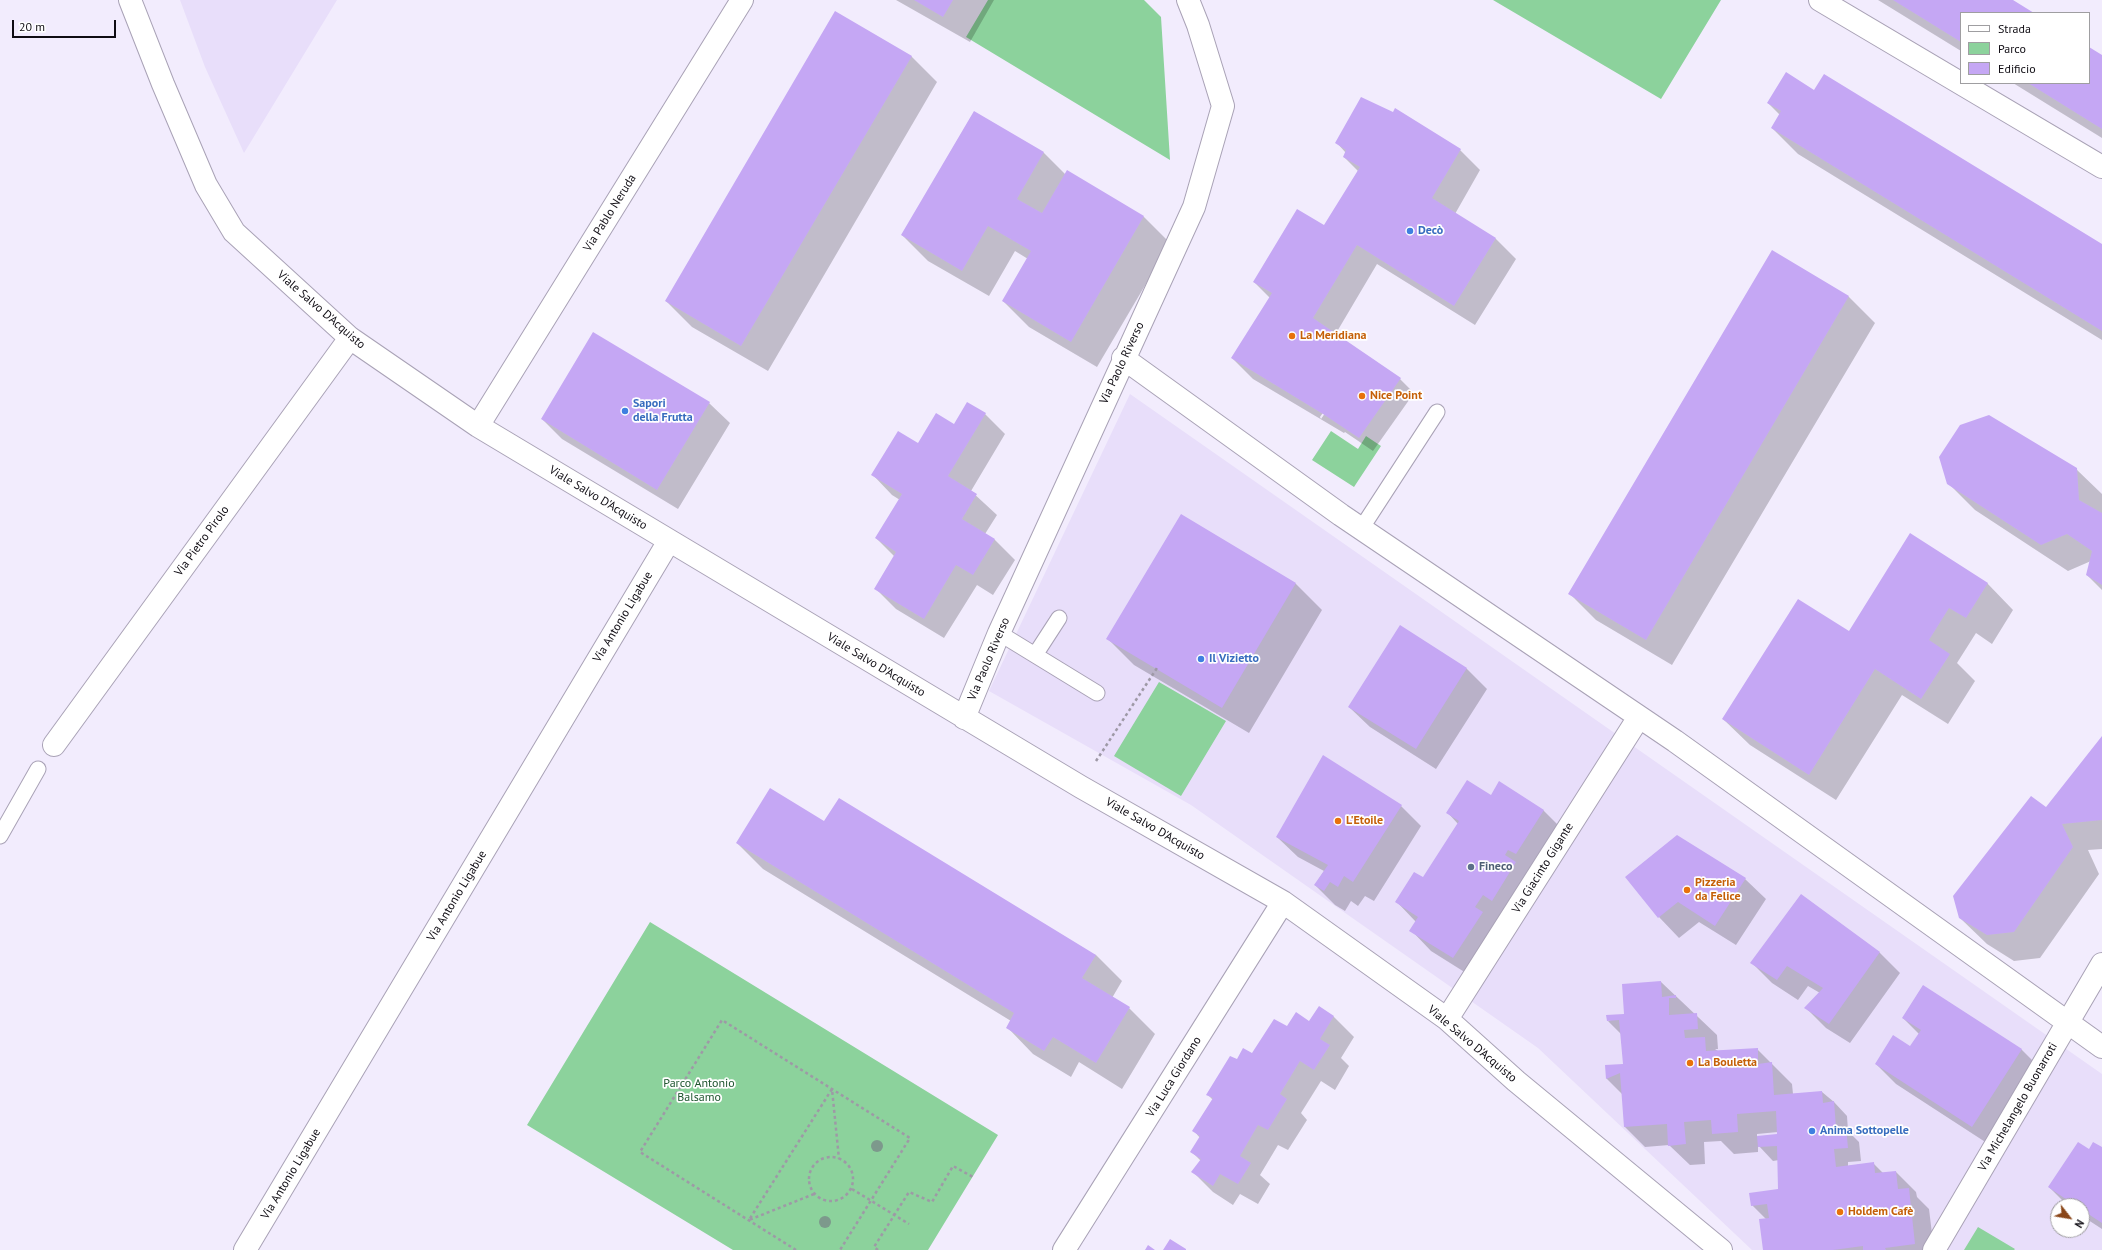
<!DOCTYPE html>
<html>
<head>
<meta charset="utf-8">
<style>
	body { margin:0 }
	#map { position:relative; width:2102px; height:1250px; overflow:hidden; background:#f2ecfd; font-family:"PT Sans",sans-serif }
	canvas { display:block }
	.legend { position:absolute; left:1960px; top:12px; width:130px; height:72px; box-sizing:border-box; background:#fff; border:1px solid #9f9ea1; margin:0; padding:5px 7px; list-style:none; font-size:12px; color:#0f0c13 }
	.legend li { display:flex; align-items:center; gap:8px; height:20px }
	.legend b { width:20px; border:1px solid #9f9ea1 }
	.north { position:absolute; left:2050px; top:1198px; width:40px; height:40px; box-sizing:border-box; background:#fff; border:1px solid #9f9ea1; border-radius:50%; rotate:121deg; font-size:11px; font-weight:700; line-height:16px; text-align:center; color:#0f0c13 }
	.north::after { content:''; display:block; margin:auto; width:14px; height:18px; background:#8a4618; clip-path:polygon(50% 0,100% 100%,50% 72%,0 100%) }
	.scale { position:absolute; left:12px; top:20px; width:104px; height:18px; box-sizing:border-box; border:2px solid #0f0c13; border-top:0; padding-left:5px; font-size:12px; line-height:14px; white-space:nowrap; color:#0f0c13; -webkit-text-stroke:3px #fff; paint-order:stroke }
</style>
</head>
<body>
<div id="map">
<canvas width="2102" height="1250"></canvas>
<ul class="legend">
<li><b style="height:5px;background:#fff"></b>Strada</li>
<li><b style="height:11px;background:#8cd29c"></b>Parco</li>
<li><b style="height:11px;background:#c5a7f4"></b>Edificio</li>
</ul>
<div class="north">N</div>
<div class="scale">20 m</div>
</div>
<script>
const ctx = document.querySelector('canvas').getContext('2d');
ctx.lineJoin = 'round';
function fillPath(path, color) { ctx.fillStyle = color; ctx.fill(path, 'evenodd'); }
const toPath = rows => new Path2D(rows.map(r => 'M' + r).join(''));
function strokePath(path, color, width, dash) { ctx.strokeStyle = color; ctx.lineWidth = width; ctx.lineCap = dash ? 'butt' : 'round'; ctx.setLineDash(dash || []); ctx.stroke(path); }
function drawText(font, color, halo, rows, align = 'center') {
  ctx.font = font + ' "PT Sans",sans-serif'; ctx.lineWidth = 3.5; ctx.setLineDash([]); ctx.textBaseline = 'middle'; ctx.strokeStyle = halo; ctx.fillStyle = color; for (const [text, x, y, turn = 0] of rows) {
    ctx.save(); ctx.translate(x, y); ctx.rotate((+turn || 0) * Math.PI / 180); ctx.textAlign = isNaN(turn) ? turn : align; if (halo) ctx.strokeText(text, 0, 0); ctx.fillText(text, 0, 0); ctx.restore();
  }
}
fillPath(toPath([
	[180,0,337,0,244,153,205,67],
	[1130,394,2102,1074,2102,1250,1752,1250,1538,1048,1191,805,989,691],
	[2058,1206,2082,1206,2082,1230,2058,1230]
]), '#e8defa');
fillPath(toPath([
	[988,0,1144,0,1161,17,1170,160,966,37],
	[1493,0,1721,0,1661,99],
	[1331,431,1358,449,1366,436,1381,446,1354,487,1312,460],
	[1159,682,1226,721,1181,796,1114,756],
	[650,922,998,1135,928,1250,733,1250,527,1125],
	[1978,1227,2015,1249,2014,1250,1964,1250]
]), '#8cd29c');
fillPath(toPath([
	[896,0,994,0,970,42],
	[1878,0,2011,0,2032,13,1961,13,1961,51],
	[2089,48,2102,56,2102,138,2013,83,2089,83],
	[911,56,937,82,768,371,692,327,666,301],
	[1814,91,2102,245,2102,340,1798,154,1772,128,1780,115,1768,103],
	[974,112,1044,153,1066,175,1144,217,1170,243,1097,367,1029,327,1003,301,1028,259,1015,251,989,296,928,261,902,235],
	[1336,142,1460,150,1480,170,1455,214,1496,239,1516,259,1475,325,1377,264,1335,335,1400,379,1414,393,1373,451,1345,432,1344,433,1253,379,1232,358,1270,298,1254,282,1325,226,1358,171,1344,157,1346,153],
	[1362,357,1363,358,1321,419,1320,417],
	[1772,252,1849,297,1875,323,1672,665,1596,620,1570,594],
	[709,403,730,423,678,509,562,439,542,419],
	[985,414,1005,434,971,491,997,515,985,534,995,540,1015,560,993,595,977,585,944,638,896,609,876,589,895,557,876,538,900,500,892,495,872,474,918,445,954,425],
	[2076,469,2102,494,2102,590,2087,575,2091,561,2068,571,1975,510,1948,483],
	[1181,516,1296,584,1322,610,1249,733,1134,665,1108,639],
	[1987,583,2013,610,1992,644,1976,633,1957,663,1975,681,1948,724,1902,695,1836,800,1750,745,1723,719,1849,632],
	[1400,627,1467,669,1487,689,1436,769,1370,727,1349,707],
	[2102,738,2102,849,2088,850,2099,874,2040,958,2014,961,1987,944,1960,918],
	[1491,796,1543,810,1564,831,1536,874,1529,870,1526,874,1536,884,1474,978,1431,951,1411,930,1416,922,1396,901,1423,879,1458,824,1448,813],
	[1401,806,1421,826,1374,901,1365,896,1358,906,1351,901,1345,911,1335,905,1315,885,1324,871,1298,857,1277,837],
	[1677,836,1745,879,1766,899,1736,945,1699,922,1679,938,1659,917,1626,877],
	[737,843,1096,955,1122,981,1112,998,1129,1008,1155,1034,1122,1089,1079,1062,1071,1077,1033,1054,1007,1027,1011,1021,763,869],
	[1801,895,1880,953,1900,973,1850,1043,1826,1028,1806,1008,1820,993,1808,986,1798,1000,1772,983,1752,963],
	[1661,982,1717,1035,1718,1049,1715,1049,1718,1051,1757,1049,1792,1084,1793,1094,1822,1092,1834,1102,1847,1116,1848,1131,1859,1142,1861,1161,1848,1162,1848,1166,1873,1163,1883,1173,1896,1172,1916,1192,1917,1197,1929,1209,1934,1250,1764,1250,1766,1219,1752,1205,1779,1190,1779,1160,1773,1161,1758,1145,1758,1152,1734,1154,1721,1141,1704,1142,1705,1164,1690,1165,1669,1145,1645,1147,1625,1127,1623,1095,1607,1079,1606,1066,1624,1065,1621,1034,1608,1021,1625,1015],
	[1778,1132,1778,1135,1757,1137,1757,1134],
	[1923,986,2022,1050,2042,1070,1993,1147,1896,1084,1876,1064,1911,1047,1919,1034,1903,1018],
	[1319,1008,1334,1017,1354,1037,1341,1058,1349,1066,1335,1090,1321,1081,1301,1113,1307,1120,1288,1150,1278,1145,1260,1175,1270,1184,1258,1204,1240,1194,1233,1205,1213,1192,1193,1172,1201,1161,1191,1151,1200,1138,1194,1131,1213,1100,1208,1095,1238,1061,1252,1055,1287,1028,1309,1022],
	[2102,1149,2102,1229,2082,1216,2082,1206,2068,1206,2049,1187,2089,1151]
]), '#0003');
fillPath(toPath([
	[914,0,953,0,943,17],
	[1893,0,2013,0,2034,13,1961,13,1961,42],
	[835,11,912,56,741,346,665,301],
	[2089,47,2102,55,2102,129,2028,83,2089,83],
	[1786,72,1814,90,1824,74,2102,244,2102,331,1771,128,1781,111,1767,103],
	[1361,97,1393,112,1395,108,1461,149,1432,198,1496,238,1454,306,1357,245,1313,318,1401,378,1359,438,1323,414,1231,358,1272,293,1253,282,1297,209,1324,225,1360,167,1343,157,1346,150,1335,143],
	[974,111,1044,152,1017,199,1042,213,1067,170,1144,216,1071,342,1002,301,1031,251,988,226,962,271,901,235],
	[1772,250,1849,296,1646,640,1568,594],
	[593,332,710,402,657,490,541,419],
	[967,402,986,413,948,476,977,494,962,519,995,539,973,575,956,565,924,619,874,589,896,552,875,538,902,494,871,475,898,431,918,443,936,413,954,424],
	[1989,415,2077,468,2079,500,2102,513,2102,585,2086,575,2092,551,2067,534,2041,545,1947,484,1939,457,1960,425],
	[1181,514,1296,583,1222,708,1106,639],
	[1910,533,1988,583,1966,618,1949,608,1929,640,1950,654,1921,699,1875,669,1809,775,1722,719,1798,599,1849,631],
	[1400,625,1467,668,1416,749,1348,707],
	[2102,736,2102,820,2062,824,2073,847,2014,932,1987,935,1959,918,1953,896,2031,796,2046,807],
	[1323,755,1402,805,1353,882,1344,876,1338,887,1330,882,1324,891,1314,885,1328,865,1276,837],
	[1467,780,1491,795,1499,781,1544,810,1516,854,1508,850,1505,855,1516,862,1492,901,1483,895,1475,907,1483,912,1453,958,1409,931,1418,917,1395,902,1414,872,1423,877,1459,821,1446,813],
	[770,788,824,821,839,798,1096,955,1082,978,1130,1007,1096,1063,1053,1037,1044,1051,1006,1028,1014,1013,736,843],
	[1677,835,1746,878,1715,926,1678,902,1658,918,1625,877],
	[1801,894,1880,952,1829,1024,1804,1008,1823,988,1787,966,1777,980,1750,963],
	[1661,981,1662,997,1676,995,1676,998,1669,998,1669,1015,1697,1013,1698,1029,1684,1030,1685,1038,1705,1037,1706,1051,1758,1048,1758,1064,1772,1062,1774,1095,1822,1091,1823,1103,1834,1101,1836,1128,1846,1127,1848,1148,1834,1149,1836,1167,1874,1162,1875,1173,1896,1171,1898,1189,1909,1188,1915,1244,1885,1248,1886,1250,1863,1250,1863,1246,1833,1250,1763,1250,1759,1219,1769,1218,1767,1204,1751,1206,1749,1193,1778,1189,1777,1146,1758,1147,1757,1136,1777,1134,1776,1111,1737,1114,1738,1132,1712,1134,1711,1120,1684,1122,1686,1144,1668,1146,1667,1124,1624,1127,1620,1073,1606,1079,1605,1065,1623,1064,1619,1020,1607,1021,1606,1015,1624,1014,1622,984],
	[1923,985,2022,1049,1972,1127,1875,1064,1893,1035,1910,1046,1921,1030,1902,1018],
	[1319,1006,1334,1016,1320,1039,1330,1045,1314,1070,1300,1061,1280,1094,1287,1099,1268,1130,1258,1125,1240,1156,1251,1163,1238,1184,1220,1174,1213,1186,1191,1172,1201,1159,1190,1152,1200,1136,1192,1131,1213,1098,1206,1095,1230,1056,1237,1059,1243,1048,1252,1053,1274,1019,1287,1026,1296,1012,1309,1021],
	[2078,1142,2089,1149,2093,1142,2102,1147,2102,1223,2082,1210,2082,1206,2076,1206,2048,1187],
	[1170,1239,1186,1249,1186,1250,1163,1250],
	[1148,1245,1155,1250,1145,1250]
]), '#c5a7f4');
const service = toPath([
	[1361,529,1437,412],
	[999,633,1097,693],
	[1035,655,1059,618],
	[0,836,38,769]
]);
const minor = toPath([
	[130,0,163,84,206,185,234,232,350,338,478,426,1081,787,1283,902,1447,1019,1516,1081,1721,1250],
	[1820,0,2102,167],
	[1123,358,1341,515,1675,741,2102,1047],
	[478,426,742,0],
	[964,718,999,633,1194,207,1223,106,1198,25,1188,0],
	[54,745,350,338],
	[1447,1019,1639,717],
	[245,1250,669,541],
	[1064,1250,1283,902],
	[1934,1250,2102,964]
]);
strokePath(service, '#a9a2b6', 17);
strokePath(minor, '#a9a2b6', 24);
strokePath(toPath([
	[1096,761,1157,668],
	'809 1179a22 22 0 1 1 44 0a22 22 0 1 1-44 0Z',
	[852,1189,909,1224],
	[814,1194,749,1220,832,1089,839,1159],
	[796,1250,640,1152,722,1020,910,1138,840,1250],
	[878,1250,874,1247,909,1192,932,1202,953,1166,973,1177]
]), '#9e99a6', 2.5, [3, 3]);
strokePath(service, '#fff', 15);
strokePath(minor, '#fff', 22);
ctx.fillStyle = '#7d998c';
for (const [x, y] of [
	[877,1146],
	[825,1222]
]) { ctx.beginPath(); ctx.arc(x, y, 6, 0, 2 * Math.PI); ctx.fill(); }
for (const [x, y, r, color] of [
	[1410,231,4,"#3f7fe0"],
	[1292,336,4,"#e8710a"],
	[1362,396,4,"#e8710a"],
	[625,411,4,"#3f7fe0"],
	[1201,659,4,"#3f7fe0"],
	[1338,821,4,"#e8710a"],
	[1471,867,4,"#5c6f8a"],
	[1687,890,4,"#e8710a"],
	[1690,1063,4,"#e8710a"],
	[1812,1131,4,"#3f7fe0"],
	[1840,1212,4,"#e8710a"]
]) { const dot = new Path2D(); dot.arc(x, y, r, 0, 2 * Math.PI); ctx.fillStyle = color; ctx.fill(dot); strokePath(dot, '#fff', 1.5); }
drawText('12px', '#0f0c13', '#fff', [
	["Via Pablo Neruda",610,213,-58],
	["Viale Salvo D'Acquisto",321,310,41],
	["Via Paolo Riverso",1122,363,-65],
	["Viale Salvo D'Acquisto",598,498,31],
	["Via Pietro Pirolo",202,541,-54],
	["Via Antonio Ligabue",623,617,-59],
	["Via Paolo Riverso",989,659,-67],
	["Viale Salvo D'Acquisto",876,665,31],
	["Viale Salvo D'Acquisto",1155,829,30],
	["Via Giacinto Gigante",1543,868,-58],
	["Via Antonio Ligabue",457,896,-59],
	["Viale Salvo D'Acquisto",1472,1044,40],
	["Via Luca Giordano",1174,1077,-58],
	["Via Michelangelo Buonarroti",2018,1107,-60],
	["Via Antonio Ligabue",291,1174,-59]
]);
drawText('bold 12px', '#366cbe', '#fff', [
	["Decò",1418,231],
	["Sapori",633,404],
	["della Frutta",633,418],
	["Il Vizietto",1209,659],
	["Anima Sottopelle",1820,1131]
], 'left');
drawText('bold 12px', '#c56008', '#fff', [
	["La Meridiana",1300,336],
	["Nice Point",1370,396],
	["L'Etoile",1346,821],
	["Pizzeria",1695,883],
	["da Felice",1695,897],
	["La Bouletta",1698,1063],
	["Holdem Cafè",1848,1212]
], 'left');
drawText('bold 12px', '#4e5e75', '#fff', [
	["Fineco",1479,867]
], 'left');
drawText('12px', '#1e552f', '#fff', [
	["Parco Antonio",699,1084],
	["Balsamo",699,1098]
]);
</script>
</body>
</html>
